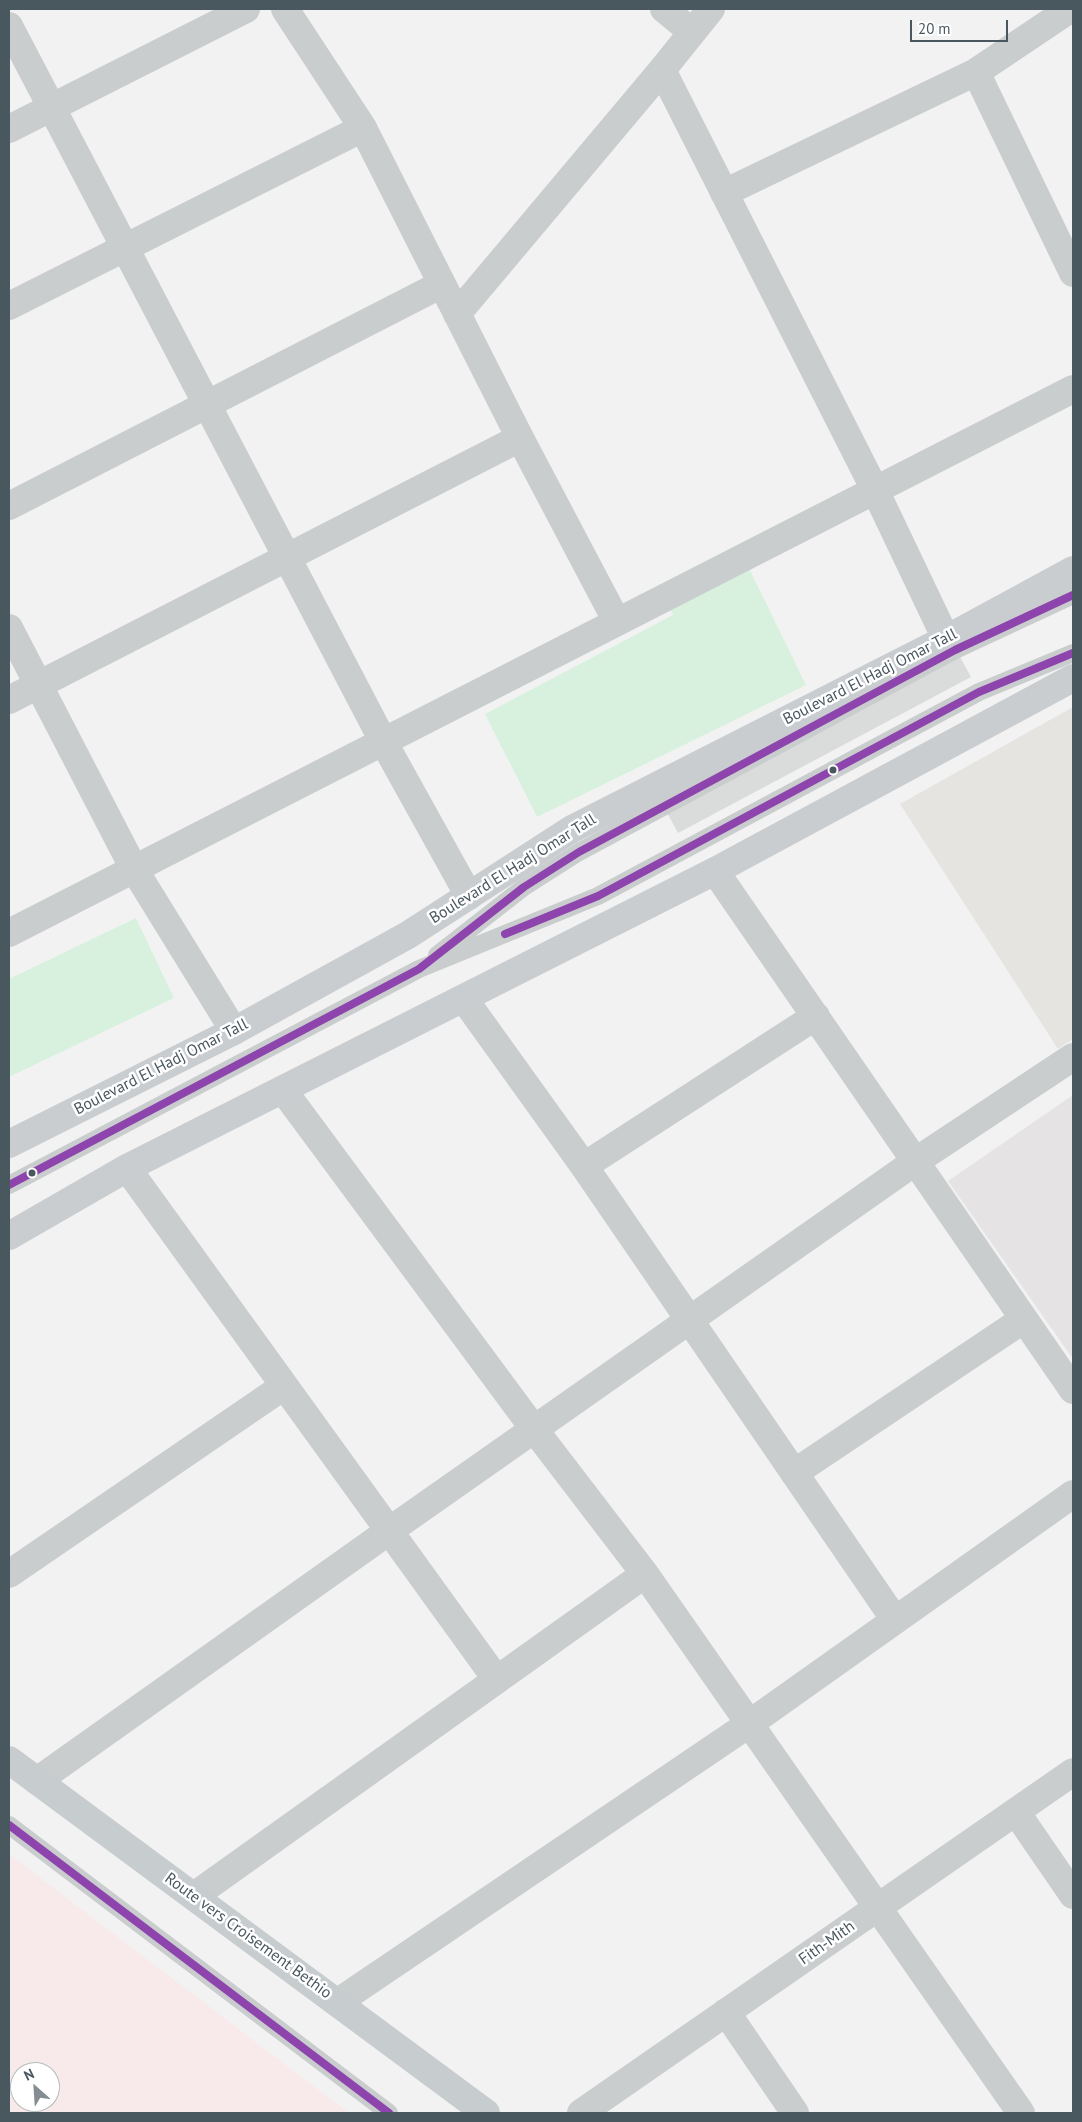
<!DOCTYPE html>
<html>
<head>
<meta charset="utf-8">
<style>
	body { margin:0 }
	#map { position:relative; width:1082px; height:2122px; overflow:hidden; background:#f3f2f2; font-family:"PT Sans",sans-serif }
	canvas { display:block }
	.frame { position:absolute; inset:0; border:10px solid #49575f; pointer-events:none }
	.north { position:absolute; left:10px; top:2062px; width:50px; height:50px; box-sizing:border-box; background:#fff; border:1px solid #b6bcbf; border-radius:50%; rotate:334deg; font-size:14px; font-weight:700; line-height:20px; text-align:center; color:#49575f }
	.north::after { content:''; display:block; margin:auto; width:18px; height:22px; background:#848d92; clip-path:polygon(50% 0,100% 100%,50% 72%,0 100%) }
	.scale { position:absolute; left:910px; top:20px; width:98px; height:22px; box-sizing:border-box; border:2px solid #49575f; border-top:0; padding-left:6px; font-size:15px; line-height:18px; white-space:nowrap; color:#49575f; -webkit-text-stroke:4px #fff; paint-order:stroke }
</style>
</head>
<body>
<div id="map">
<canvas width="1082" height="2122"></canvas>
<div class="frame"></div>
<div class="north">N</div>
<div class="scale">20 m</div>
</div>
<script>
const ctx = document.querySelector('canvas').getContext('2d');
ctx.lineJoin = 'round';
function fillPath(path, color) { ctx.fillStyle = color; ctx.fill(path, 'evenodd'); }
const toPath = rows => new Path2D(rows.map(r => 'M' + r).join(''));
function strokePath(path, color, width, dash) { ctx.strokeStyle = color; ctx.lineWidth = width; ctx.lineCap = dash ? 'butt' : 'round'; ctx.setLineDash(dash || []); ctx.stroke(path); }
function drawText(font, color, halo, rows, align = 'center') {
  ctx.font = font + ' "PT Sans",sans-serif'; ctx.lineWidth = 5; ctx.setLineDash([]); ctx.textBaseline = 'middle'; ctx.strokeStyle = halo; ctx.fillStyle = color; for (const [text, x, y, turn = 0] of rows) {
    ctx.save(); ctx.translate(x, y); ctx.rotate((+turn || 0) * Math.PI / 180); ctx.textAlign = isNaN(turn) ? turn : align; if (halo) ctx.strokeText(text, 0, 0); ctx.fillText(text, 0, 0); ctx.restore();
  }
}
fillPath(toPath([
	[1073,707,1073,1039,1058,1049,900,804]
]), '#e6e4e1');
fillPath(toPath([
	[1073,1095,1073,1359,948,1181]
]), '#e5e3e4');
fillPath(toPath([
	[9,1854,349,2113,9,2113],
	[20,2072,50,2072,50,2102,20,2102]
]), '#f8eaea');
fillPath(toPath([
	[746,562,806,685,537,817,485,714,673,615,667,603],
	[136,918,174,998,9,1077,9,979]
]), '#d8f1de');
fillPath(toPath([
	[959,655,971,677,678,833,666,811]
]), '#dadbdb');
strokePath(toPath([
	[437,955,524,887,579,852,955,650,1073,595],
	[9,1185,419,969,598,896,979,692,1073,653],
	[9,1825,389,2113]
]), '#cacdce', 18);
strokePath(toPath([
	[285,9,363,128,520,438,617,622],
	[664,9,692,32],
	[9,26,383,741,469,896],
	[662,70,875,490,946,639],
	[976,72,1073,273],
	[9,129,246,9],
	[724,193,976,72,1070,9],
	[9,306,363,128],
	[457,314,662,70,711,9],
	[9,506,442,284],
	[9,628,134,869,234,1031],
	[9,700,520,438],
	[715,871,1073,1390],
	[9,933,1073,389],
	[464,999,584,1166,895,1620],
	[283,1090,534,1429,645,1574,1021,2113],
	[584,1166,816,1016],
	[127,1168,497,1680],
	[794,1473,1024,1319],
	[9,1574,284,1386],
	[37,1781,389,1531,916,1161,1073,1057],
	[1016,1812,1073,1895],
	[194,1896,645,1574],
	[338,2002,749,1724,1073,1494],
	[726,2012,795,2113],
	[581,2113,1073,1772]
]), '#cacdce', 28);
strokePath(toPath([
	[9,1144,234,1031,408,935,572,829,946,639,1073,570],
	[9,1236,127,1168,715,871,1073,678]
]), '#cacdd0', 28);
strokePath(toPath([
	[9,1760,486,2113]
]), '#c7ccce', 28);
strokePath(toPath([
	[505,934,598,896,979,692,1073,653],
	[9,1185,419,969,524,887,579,852,955,650,1073,595],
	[9,1825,389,2113]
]), '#8e44ad', 8);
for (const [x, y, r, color] of [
	[833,770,4.5,"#49575f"],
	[32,1173,4.5,"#49575f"]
]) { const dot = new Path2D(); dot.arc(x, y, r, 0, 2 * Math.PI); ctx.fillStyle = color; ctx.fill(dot); strokePath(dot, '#fff', 2); }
drawText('16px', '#49575f', '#fff', [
	["Boulevard El Hadj Omar Tall",870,677,-27],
	["Boulevard El Hadj Omar Tall",513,869,-32],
	["Boulevard El Hadj Omar Tall",161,1067,-27],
	["Route vers Croisement Bethio",248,1936,36],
	["Fith-Mith",827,1943,-35]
]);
</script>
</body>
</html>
